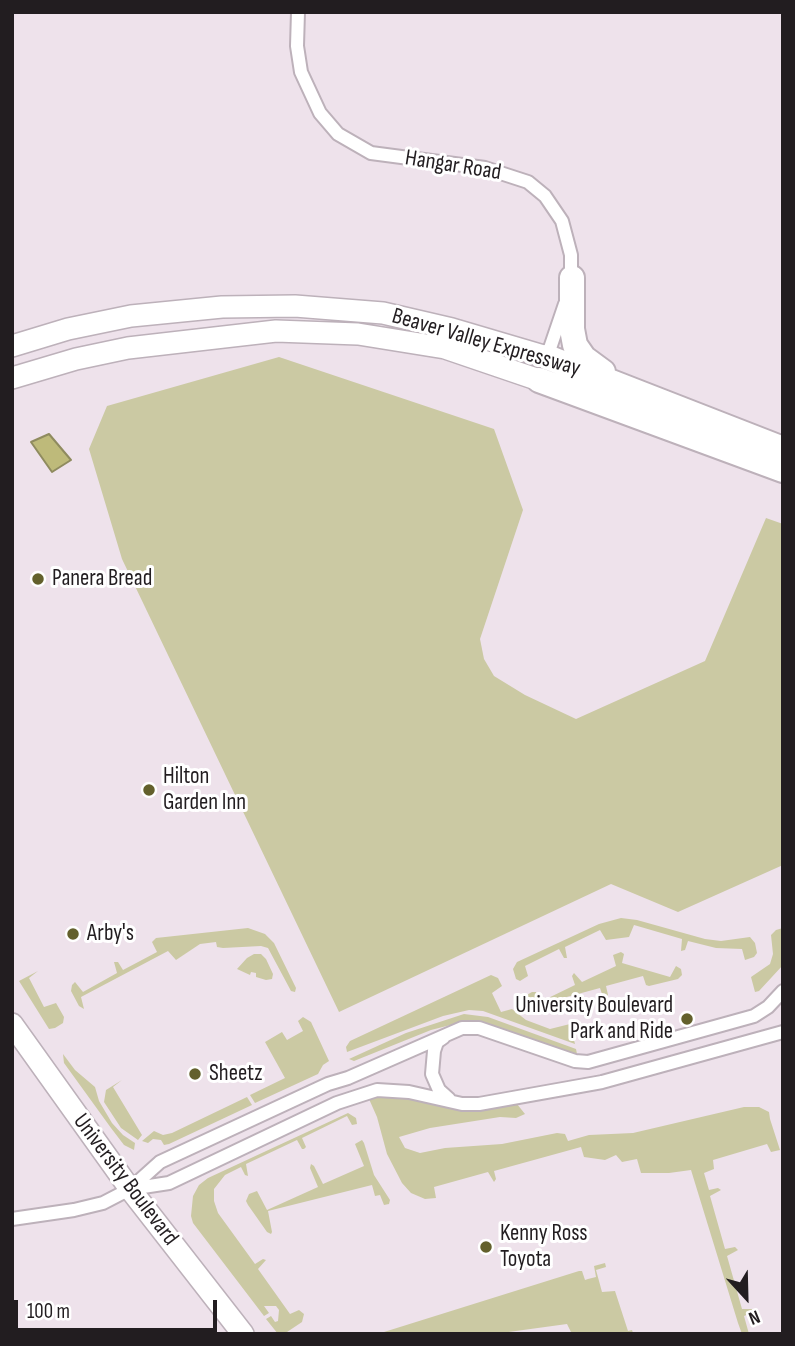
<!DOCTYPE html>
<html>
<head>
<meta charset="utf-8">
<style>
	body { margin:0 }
	#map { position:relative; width:795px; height:1346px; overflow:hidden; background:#eee2eb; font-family:"Sofia Sans Condensed",sans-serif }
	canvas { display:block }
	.frame { position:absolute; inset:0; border:14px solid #221d20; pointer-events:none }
	.north { position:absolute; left:711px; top:1262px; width:70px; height:70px; -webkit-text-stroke:5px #fff; paint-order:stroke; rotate:158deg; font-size:19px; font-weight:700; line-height:28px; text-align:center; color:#221d20 }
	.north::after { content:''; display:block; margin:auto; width:24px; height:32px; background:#221d20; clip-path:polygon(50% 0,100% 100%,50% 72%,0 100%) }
	.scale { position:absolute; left:14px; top:1300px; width:203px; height:32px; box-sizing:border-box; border:4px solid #221d20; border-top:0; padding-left:9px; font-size:21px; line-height:24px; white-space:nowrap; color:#221d20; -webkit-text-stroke:5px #fff; paint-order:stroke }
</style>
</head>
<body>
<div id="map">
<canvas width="795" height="1346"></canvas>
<div class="frame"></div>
<div class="north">N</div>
<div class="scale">100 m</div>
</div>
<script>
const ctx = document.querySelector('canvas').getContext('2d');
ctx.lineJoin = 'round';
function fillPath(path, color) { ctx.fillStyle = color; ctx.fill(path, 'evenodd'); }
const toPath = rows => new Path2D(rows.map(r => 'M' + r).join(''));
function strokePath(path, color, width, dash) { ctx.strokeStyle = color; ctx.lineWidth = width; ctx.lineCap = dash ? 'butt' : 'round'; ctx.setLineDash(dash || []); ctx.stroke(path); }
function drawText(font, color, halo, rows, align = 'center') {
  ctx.font = font + ' "Sofia Sans Condensed",sans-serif'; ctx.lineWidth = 6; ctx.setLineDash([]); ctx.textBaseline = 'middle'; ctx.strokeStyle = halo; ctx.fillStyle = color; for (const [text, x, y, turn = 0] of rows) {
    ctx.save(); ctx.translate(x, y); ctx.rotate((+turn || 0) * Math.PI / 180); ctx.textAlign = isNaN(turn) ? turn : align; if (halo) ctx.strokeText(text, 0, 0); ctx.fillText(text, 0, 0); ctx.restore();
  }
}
fillPath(toPath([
	[279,357,494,429,523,510,480,639,484,659,494,676,525,695,576,719,705,661,766,518,783,524,783,865,678,912,611,884,339,1012,122,559,89,449,107,406],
	[621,918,637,920,705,939,721,941,750,937,755,943,757,953,754,957,745,960,742,949,716,948,688,941,685,950,681,951,682,939,634,925,629,937,606,940,600,930,565,947,567,958,564,958,559,949,525,966,528,976,520,981,516,979,513,969,517,962,599,924],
	[248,928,265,934,274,943,296,988,295,992,291,991,268,948,261,946,223,948,217,947,216,942,200,944,176,960,168,951,81,997,84,1009,79,1006,71,991,72,985,75,982,83,992,117,973,114,962,118,962,123,970,157,952,152,942,156,938],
	[783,928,783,965,759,991,755,992,751,977,770,964,773,954,771,935,776,930],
	[621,952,624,954,622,963,670,977,676,966,681,969,682,975,678,979,649,986,646,985,643,976,606,986,608,995,606,998,603,997,600,988,563,998,565,1008,559,1011,526,1001,525,996,532,992,536,992,540,1002,575,985,572,976,574,973,582,982,616,966,613,955],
	[254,954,261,954,266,959,273,974,272,979,266,980,256,977,256,973,251,972,250,975,237,969,247,958],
	[38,971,29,978,44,1007,56,1003,64,1017,63,1023,55,1028,49,1029,19,981],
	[491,975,498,978,502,986,492,993,501,1012,512,1009,526,1020,550,1029,570,1024,575,1044,483,1011,469,1010,443,1016,347,1052,346,1047,350,1041],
	[464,1014,488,1017,576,1049,577,1054,482,1022,470,1020,431,1030,354,1061,349,1059,406,1033],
	[303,1017,311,1022,329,1061,323,1065,318,1074,255,1103,250,1095,285,1078,265,1042,282,1032,287,1040,303,1031,298,1021],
	[63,1054,75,1070,95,1087,99,1101,112,1123,123,1135,135,1143,134,1150,124,1145,111,1128,64,1063],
	[122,1080,113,1087,142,1135,138,1140,121,1128,104,1102,106,1090],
	[389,1094,467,1112,517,1104,525,1114,516,1118,500,1117,430,1128,399,1137,405,1148,420,1153,445,1148,502,1144,557,1133,565,1134,568,1141,589,1135,633,1133,744,1107,759,1107,769,1112,770,1119,780,1150,771,1152,767,1144,713,1160,714,1169,704,1173,709,1190,718,1188,721,1190,710,1196,725,1249,735,1247,738,1250,727,1256,742,1309,754,1309,754,1312,744,1316,749,1334,742,1334,738,1323,691,1170,669,1173,641,1173,637,1159,622,1162,616,1155,605,1160,584,1157,581,1147,494,1171,496,1179,494,1182,488,1172,434,1187,436,1198,425,1199,411,1193,402,1183,387,1154,377,1117,369,1099,371,1097],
	[247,1097,252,1105,169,1144,164,1145,161,1140,153,1139,148,1143,142,1141,154,1131,163,1135,172,1133],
	[348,1113,356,1118,357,1124,352,1125,347,1116,302,1138,306,1147,304,1149,302,1149,297,1140,246,1164,248,1176,245,1175,241,1167,225,1175,214,1189,214,1201,218,1213,255,1264,263,1259,266,1260,258,1269,290,1314,299,1310,304,1314,302,1322,284,1334,278,1334,266,1319,271,1316,275,1322,278,1321,279,1310,276,1306,264,1306,269,1313,264,1316,193,1223,191,1216,193,1196,199,1185,208,1178],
	[362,1140,364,1143,374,1175,390,1200,389,1204,384,1205,380,1195,375,1196,372,1185,268,1211,272,1232,271,1234,267,1232,248,1205,246,1201,249,1194,257,1191,267,1210,318,1187,310,1168,311,1164,314,1166,323,1184,364,1166,355,1144],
	[605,1263,606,1267,596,1270,602,1292,615,1291,628,1331,632,1330,633,1333,572,1334,567,1324,494,1334,371,1334,384,1332,579,1271,582,1271,585,1280,588,1279,596,1277,594,1266]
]), '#cbc9a3');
const water = toPath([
	[49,434,71,460,52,472,31,442,49,434]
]);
fillPath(water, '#beba7a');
strokePath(water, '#8f8b5f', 2);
const minor = toPath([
	[298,12,297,46,301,72,320,113,338,134,371,153,485,168,528,182,545,196,562,221,571,255,571,280],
	[546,360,565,304],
	[444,1037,437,1042,434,1051,432,1074,439,1090,449,1099],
	[130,1189,169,1183,337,1103,377,1090,409,1092,462,1104,479,1104,602,1082,783,1032],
	[12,1219,74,1210,103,1203,130,1189,160,1162,328,1084,348,1078,462,1028,479,1028,575,1061,588,1062,754,1016,768,1007,783,991]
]);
const primary = toPath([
	[12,1024,130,1189,243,1334]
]);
const trunk = toPath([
	[12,346,68,329,131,316,222,307,295,306,383,313,452,329,547,357],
	[12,378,76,359,128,348,276,331,358,334,445,348,539,380]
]);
const motorway = toPath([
	[572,278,572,329,575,345,584,358,603,372],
	[547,357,783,449],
	[539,380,783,470]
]);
strokePath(minor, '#bdb1ba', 16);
strokePath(primary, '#bdb1ba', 24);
strokePath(trunk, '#bdb1ba', 24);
strokePath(motorway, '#bdb1ba', 28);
strokePath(minor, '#fff', 12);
strokePath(primary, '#fff', 21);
strokePath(trunk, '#fff', 21);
strokePath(motorway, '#fff', 24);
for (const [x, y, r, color] of [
	[38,579,7,"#63602c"],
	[149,790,7,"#63602c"],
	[73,934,7,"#63602c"],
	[687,1019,7,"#63602c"],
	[195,1074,7,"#63602c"],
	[486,1247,7,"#63602c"]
]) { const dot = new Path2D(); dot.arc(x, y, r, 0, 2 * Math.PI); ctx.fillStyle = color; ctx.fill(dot); strokePath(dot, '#fff', 2.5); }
drawText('23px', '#221d20', '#fff', [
	["Hangar Road",453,166,9],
	["Beaver Valley Expressway",486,343,16],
	["University Boulevard",125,1180,53]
]);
drawText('23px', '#221d20', '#fff', [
	["Panera Bread",52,579],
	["Hilton",163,777],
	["Garden Inn",163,803],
	["Arby's",87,934],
	["University Boulevard",673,1006,"right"],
	["Park and Ride",673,1032,"right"],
	["Sheetz",209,1074],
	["Kenny Ross",500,1234],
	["Toyota",500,1260]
], 'left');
</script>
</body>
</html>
